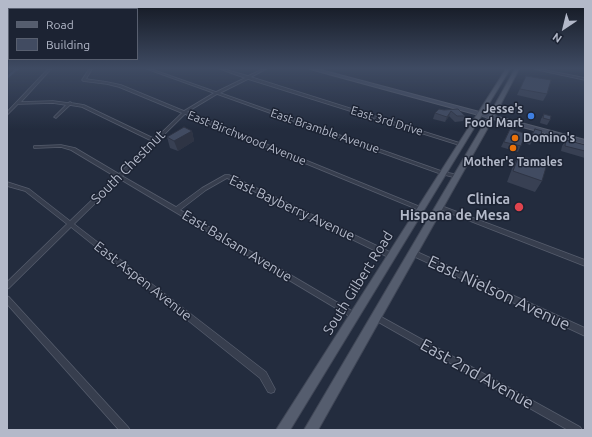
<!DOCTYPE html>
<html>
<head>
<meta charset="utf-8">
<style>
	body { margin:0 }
	#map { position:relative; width:592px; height:437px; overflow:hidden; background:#232c3e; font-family:Ubuntu,sans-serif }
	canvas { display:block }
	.frame { position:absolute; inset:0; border:8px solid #b3b9c9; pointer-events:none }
	.legend { position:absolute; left:8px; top:8px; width:130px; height:52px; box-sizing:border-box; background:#1c2333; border:1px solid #585f6f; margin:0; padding:5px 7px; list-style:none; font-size:12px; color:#b3b9c9 }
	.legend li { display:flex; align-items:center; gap:8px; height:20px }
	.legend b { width:20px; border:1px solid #585f6f }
	.north { position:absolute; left:544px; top:8px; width:40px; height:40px; -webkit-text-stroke:3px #1c2333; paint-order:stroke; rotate:215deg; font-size:11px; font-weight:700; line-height:16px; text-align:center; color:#b3b9c9 }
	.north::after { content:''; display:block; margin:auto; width:14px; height:18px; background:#b3b9c9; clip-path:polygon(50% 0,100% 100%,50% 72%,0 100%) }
</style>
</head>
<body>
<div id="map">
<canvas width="592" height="437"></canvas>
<div class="frame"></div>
<ul class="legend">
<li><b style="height:5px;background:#555d6e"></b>Road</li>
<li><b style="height:11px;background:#414b61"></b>Building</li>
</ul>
<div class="north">N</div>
</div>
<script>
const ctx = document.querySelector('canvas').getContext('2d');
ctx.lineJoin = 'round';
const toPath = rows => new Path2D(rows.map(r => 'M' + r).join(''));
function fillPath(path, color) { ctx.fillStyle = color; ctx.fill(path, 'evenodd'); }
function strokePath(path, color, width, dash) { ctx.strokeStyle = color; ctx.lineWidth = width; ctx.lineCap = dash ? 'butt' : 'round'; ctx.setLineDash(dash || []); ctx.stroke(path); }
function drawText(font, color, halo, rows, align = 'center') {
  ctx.font = font + ' Ubuntu,sans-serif'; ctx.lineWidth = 3; ctx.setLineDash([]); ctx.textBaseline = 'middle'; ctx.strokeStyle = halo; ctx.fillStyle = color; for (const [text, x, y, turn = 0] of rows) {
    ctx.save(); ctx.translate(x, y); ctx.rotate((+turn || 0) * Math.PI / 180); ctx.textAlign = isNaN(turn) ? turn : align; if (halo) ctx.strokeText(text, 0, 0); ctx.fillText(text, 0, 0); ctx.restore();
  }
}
fillPath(toPath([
	[15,69,19,69,7,79,7,76,15,69]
]), '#354566');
const street = toPath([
	[48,69,51,69,21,102,53,101,68,103,70,102,72,103,84,105,155,139,182,113,119,87,107,84,83,81,82,80,89,69,92,69,86,79,107,82,121,85,184,111,214,93,147,69,151,69,216,92,245,78,220,69,224,69,248,76,263,69,266,69,251,77,463,144,461,145,459,145,248,79,220,93,444,172,459,175,459,176,457,178,441,174,217,94,187,112,423,208,424,209,421,211,419,210,185,114,122,176,176,207,202,188,225,175,229,175,394,254,395,256,394,258,390,258,227,178,206,190,180,210,357,314,358,316,357,318,354,319,120,179,74,224,266,372,275,389,274,392,271,393,268,392,260,378,71,227,9,288,7,289,7,282,67,224,25,191,7,186,7,182,29,189,70,221,116,177,71,150,61,147,36,148,34,148,34,146,61,145,75,148,119,174,152,141,82,107,70,105,56,118,54,117,66,105,53,103,18,104,7,115,7,112,48,69],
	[534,69,540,69,585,78,585,80,534,69],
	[439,205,585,260,585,266,437,208,436,207,437,206,439,205],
	[411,251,415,251,585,328,585,336,411,255,410,253,411,251],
	[7,296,9,297,128,427,130,430,119,430,7,304,7,296],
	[376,314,580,427,582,430,568,430,373,319,372,317,373,315,376,314]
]);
const secondary = toPath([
	[310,69,317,69,585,140,585,144,310,69]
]);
const primary = toPath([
	[506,69,510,69,290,430,276,430,506,69],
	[515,69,519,69,494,117,318,430,304,430,488,117,515,69]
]);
strokePath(street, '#555c6c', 1.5);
strokePath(secondary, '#555c6c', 2);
strokePath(primary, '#404757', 2);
fillPath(street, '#373e4e');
fillPath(secondary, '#454d61');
fillPath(primary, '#555d6e');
fillPath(toPath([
	[526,76,547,94,543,101,517,95],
	[458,109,465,116,463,121,455,122,449,116,445,122,433,119,435,113,444,110],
	[544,114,550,120,547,125,540,123,541,119],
	[510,129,531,135,535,129,540,137,537,142,532,141,530,145,522,142,518,152,501,147],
	[192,131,194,141,178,151,170,148,167,137],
	[566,140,585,145,585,158,561,151,562,146],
	[519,155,542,181,535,192,507,182,513,166]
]), '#384053');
fillPath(toPath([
	[451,111,449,116,445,122,447,117],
	[192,131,194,141,178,151,174,141]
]), '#2e3444');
const building = toPath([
	[526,76,551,80,547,94,520,89,526,76],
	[439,109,444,110,458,109,465,116,457,116,451,111,447,117,435,113,439,109],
	[544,114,551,116,550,120,543,118,544,114],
	[184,127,192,131,174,141,167,137,184,127],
	[510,129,535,136,534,139,524,137,521,146,504,142,510,129],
	[535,129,542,131,540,137,532,135,535,129],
	[566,140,585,145,585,151,565,146,566,140],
	[519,155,547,164,542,181,513,171,519,155]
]);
fillPath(building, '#414b61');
strokePath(building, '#2e3444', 1);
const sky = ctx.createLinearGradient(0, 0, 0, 130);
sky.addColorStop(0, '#131822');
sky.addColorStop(0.53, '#3f4b63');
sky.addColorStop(1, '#3f4b6300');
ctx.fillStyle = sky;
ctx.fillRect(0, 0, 592, 130);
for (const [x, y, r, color] of [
	[531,116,4,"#3f7fe0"],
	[515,138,4,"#e8710a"],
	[513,148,4,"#e8710a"],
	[519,207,5,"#e0444e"]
]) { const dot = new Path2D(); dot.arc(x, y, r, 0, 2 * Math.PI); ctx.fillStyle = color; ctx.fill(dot); strokePath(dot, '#1c2333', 1.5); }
drawText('bold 12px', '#b3b9c9', '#1c2333', [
	["Jesse's",523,109],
	["Food Mart",523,123],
	["Domino's",523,138,"left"],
	["Mother's Tamales",513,162,"center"]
], 'right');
drawText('12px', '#b3b9c9', '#1c2333', [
	["East 3rd Drive",387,121,17],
	["East Bramble Avenue",325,131,19],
	["East Birchwood Avenue",247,138,22]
]);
drawText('14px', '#b3b9c9', '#1c2333', [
	["South Chestnut",128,167,-45],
	["East Bayberry Avenue",292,208,25],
	["East Balsam Avenue",237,246,31],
	["East Aspen Avenue",143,281,38],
	["South Gilbert Road",358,283,-58]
]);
drawText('bold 14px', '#b3b9c9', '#1c2333', [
	["Clinica",510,199],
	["Hispana de Mesa",510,215]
], 'right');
drawText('17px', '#b3b9c9', '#1c2333', [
	["East Nielson Avenue",499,293,25],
	["East 2nd Avenue",477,374,29]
]);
</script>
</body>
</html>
